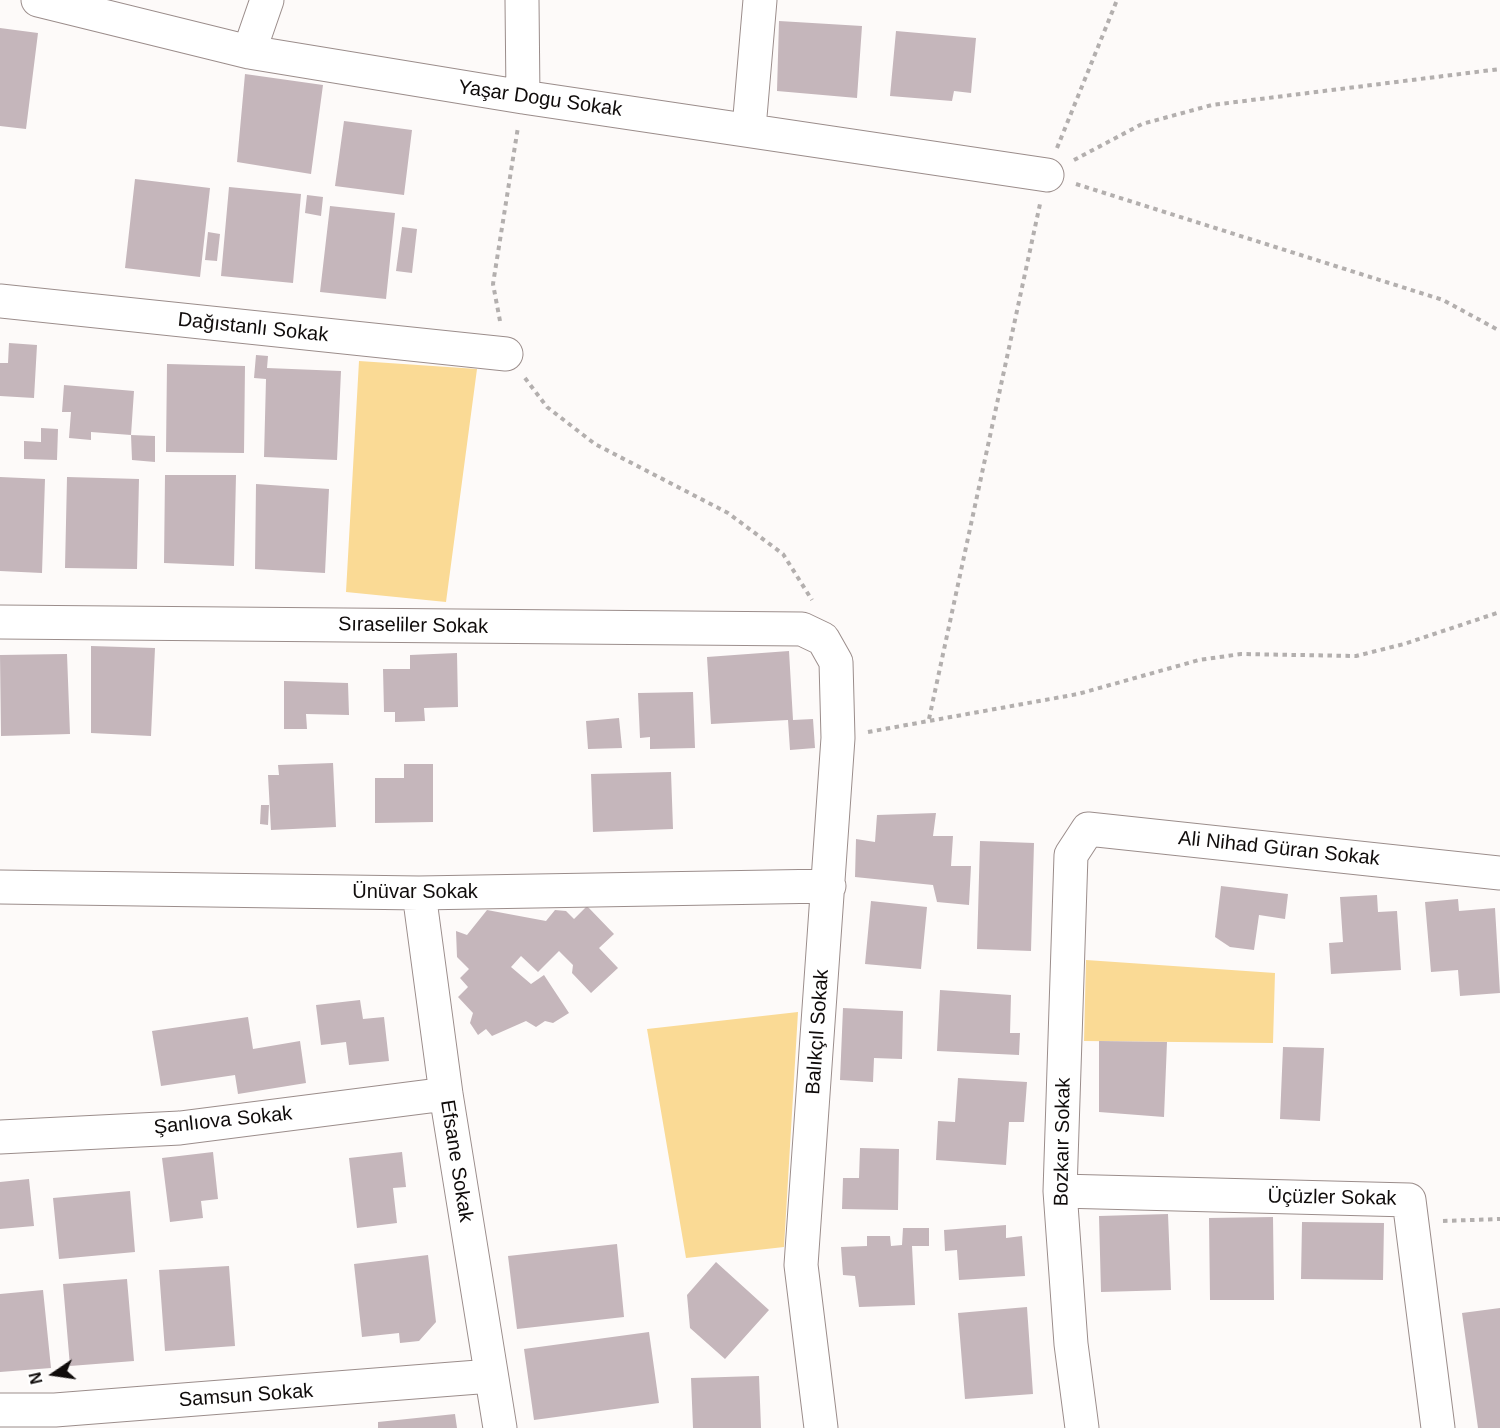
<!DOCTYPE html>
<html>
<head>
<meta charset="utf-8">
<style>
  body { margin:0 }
  #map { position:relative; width:1500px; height:1428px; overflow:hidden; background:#fdfaf9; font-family:Helvetica,sans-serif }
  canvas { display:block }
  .north { position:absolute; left:24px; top:1344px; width:60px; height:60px; -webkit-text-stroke:4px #fff; paint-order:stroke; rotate:257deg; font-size:16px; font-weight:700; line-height:24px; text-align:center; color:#100c0b }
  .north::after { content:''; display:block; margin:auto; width:21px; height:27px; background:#100c0b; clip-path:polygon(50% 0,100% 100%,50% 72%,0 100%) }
</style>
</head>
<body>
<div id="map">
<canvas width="1500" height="1428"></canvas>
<div class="north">N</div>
</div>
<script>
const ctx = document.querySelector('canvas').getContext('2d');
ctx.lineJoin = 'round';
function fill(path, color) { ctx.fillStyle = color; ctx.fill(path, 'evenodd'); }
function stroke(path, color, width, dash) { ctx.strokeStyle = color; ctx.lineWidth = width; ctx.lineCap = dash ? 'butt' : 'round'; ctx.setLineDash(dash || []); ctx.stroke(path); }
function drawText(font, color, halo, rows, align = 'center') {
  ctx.font = font + ' Helvetica,sans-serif'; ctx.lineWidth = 5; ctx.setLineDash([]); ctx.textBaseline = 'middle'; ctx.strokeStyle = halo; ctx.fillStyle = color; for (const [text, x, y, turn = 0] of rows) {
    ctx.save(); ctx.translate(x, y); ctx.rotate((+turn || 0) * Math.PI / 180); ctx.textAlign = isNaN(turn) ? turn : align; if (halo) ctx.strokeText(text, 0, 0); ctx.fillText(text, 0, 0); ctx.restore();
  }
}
const green = new Path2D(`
  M359 361 477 369 446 602 346 592Z
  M1086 960 1275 973 1273 1043 1084 1041Z
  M798 1012 784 1247 686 1258 647 1029Z`);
const building = new Path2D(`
  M779 21 862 26 857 98 777 91Z
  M0 28 38 33 26 129 0 126Z
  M896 31 976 38 971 93 954 91 952 101 890 96Z
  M245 74 323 85 311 174 237 162Z
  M344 121 412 130 404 195 335 186Z
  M135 179 210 188 200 277 125 268Z
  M229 187 301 194 293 283 221 276Z
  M307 195 323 197 321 216 305 213Z
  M330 206 395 213 386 299 320 292Z
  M402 227 417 229 412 273 396 271Z
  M208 232 220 234 217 261 205 260Z
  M9 343 37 345 34 398 0 396V363H8Z
  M256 355 268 356 267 368 341 371 337 460 264 457 266 379 254 378Z
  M167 364 245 366 244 453 166 452Z
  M64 385 134 391 131 435 91 432V440L69 438 71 412H62Z
  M41 428 58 429 57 460 24 459V441L41 442Z
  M131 435 155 436V462L132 460Z
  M165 475H236L234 566 164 563Z
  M0 477 45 479 42 573 0 571Z
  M67 477 139 479 137 569 65 568Z
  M256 484 329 489 325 573 255 569Z
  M91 646 155 648 151 736 91 733Z
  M789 651 793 720 813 719 815 748 790 750 788 720 711 724 707 657Z
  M457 653 458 707 424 708 425 721 395 722V712H384L383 669H410V655Z
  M67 654 70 734 1 736 0 655Z
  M284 681 348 683 349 715 306 714 307 729H284Z
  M693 692 695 748 650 749V737L640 738 638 693Z
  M619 718 622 748 588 749 586 721Z
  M333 763 336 827 271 830 268 775H279L278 765Z
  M404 764H433V822L375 823V778H404Z
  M671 772 673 829 593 832 591 774Z
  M261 805H269L268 825 260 824Z
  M936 813 933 836H953L951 866H971L969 905 937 902 933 885 855 877 856 839 875 842 877 815Z
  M980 841 1034 843 1031 951 977 949Z
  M1221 886 1288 894 1285 919 1259 915 1254 950 1230 947 1215 937Z
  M1377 895 1378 912 1397 911 1401 970 1331 974 1329 943 1343 942 1340 897Z
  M1458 899 1459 911 1495 908 1500 993 1460 996 1458 970 1431 972 1425 902Z
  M871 901 927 907 921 969 865 964Z
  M587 906 614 934 599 948 618 968 591 993 572 973 573 965 559 951 538 972 521 956 511 967 531 984 544 975 569 1013 553 1023 545 1021 536 1027 526 1021 492 1036 486 1029 478 1035 470 1023 473 1013 458 997 468 987 460 978 469 969 457 957 456 931 467 935 487 910 546 921 555 910 566 911 574 919Z
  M940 990 1011 995 1010 1033H1020L1019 1055 937 1051Z
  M360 1000 363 1019 384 1017 389 1061 349 1065 346 1042 321 1045 316 1005Z
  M843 1008 903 1011 902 1059 874 1058 873 1082 840 1080Z
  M248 1017 253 1049 300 1041 306 1083 238 1094 235 1075 161 1086 152 1031Z
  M1099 1041 1167 1042 1164 1117 1099 1112Z
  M1283 1047 1324 1048 1320 1121 1280 1119Z
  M958 1078 1027 1082 1024 1122H1009L1006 1165 936 1160 938 1121 955 1122Z
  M860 1148 899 1149 898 1210 842 1209 843 1178H859Z
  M213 1152 218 1199 201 1201 203 1218 170 1222 162 1158Z
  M402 1152 406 1187 393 1188 397 1223 357 1228 349 1158Z
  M29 1179 34 1226 0 1229V1182Z
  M130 1191 135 1252 59 1259 53 1198Z
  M1168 1214 1171 1290 1101 1292 1099 1216Z
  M1273 1217 1274 1300H1210L1209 1218Z
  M1302 1222 1384 1223 1383 1280 1301 1279Z
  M1006 1225V1238L1022 1236 1025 1276 959 1280 957 1250 945 1251 944 1230Z
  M903 1228H929V1246H912L915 1305 859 1307 855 1276 843 1275 841 1247 867 1246V1236H890L891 1246 902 1245Z
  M617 1244 624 1317 517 1329 508 1256Z
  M428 1255 436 1322 419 1341 400 1343 399 1333 362 1337 354 1264Z
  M716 1262 769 1310 725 1359 690 1328 687 1295Z
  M229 1266 235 1346 165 1351 159 1270Z
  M127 1279 134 1361 70 1366 63 1284Z
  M43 1290 51 1368 0 1372V1294Z
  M1027 1307 1033 1394 965 1399 958 1313Z
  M1500 1308V1428H1478L1462 1313Z
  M649 1332 659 1403 534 1420 524 1349Z
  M759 1376 761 1428H693L691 1378Z
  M455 1414 457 1428H378V1422Z`);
const path = new Path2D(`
  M1057 148 1117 0
  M1074 160 1142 124 1212 105 1500 69
  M1076 184 1443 300 1500 331
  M500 321 493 284 518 127
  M525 378 547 407 595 444 728 513 783 554 812 600
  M929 719 1040 204
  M868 732 1078 694 1199 660 1241 654 1356 656 1404 644 1500 612
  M1443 1221 1500 1219`);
const minor = new Path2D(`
  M38 0 249 52 523 97 1047 175
  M522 0 523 97
  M249 52 267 0
  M749 128 760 0
  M0 301 506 354
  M0 622 802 629 823 639 836 662 838 738 801 1265 821 1428
  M0 887 419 893 829 886
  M419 893 446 1094 500 1428
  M0 1137 180 1128 446 1094
  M1060 1191 1409 1200 1438 1428
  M0 1410H55L491 1376
  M1082 1428 1071 1344 1060 1191 1071 855 1088 829 1500 873`);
const streetNames = [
  ["Yaşar Dogu Sokak",540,99,8],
  ["Dağıstanlı Sokak",253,328,6],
  ["Sıraseliler Sokak",413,626,1],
  ["Ali Nihad Güran Sokak",1279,849,6],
  ["Ünüvar Sokak",415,892],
  ["Balıkçıl Sokak",818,1032,-86],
  ["Şanlıova Sokak",223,1121,-6],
  ["Bozkaır Sokak",1063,1142,-89],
  ["Efsane Sokak",456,1161,81],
  ["Üçüzler Sokak",1332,1198,1],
  ["Samsun Sokak",246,1396,-4]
];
fill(green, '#fada95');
fill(building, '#c5b6bb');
stroke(minor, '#9b8d8b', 35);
stroke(path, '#b3afae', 4, [4.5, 4.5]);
stroke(minor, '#fff', 33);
drawText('20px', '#100c0b', '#fff', streetNames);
</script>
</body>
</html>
